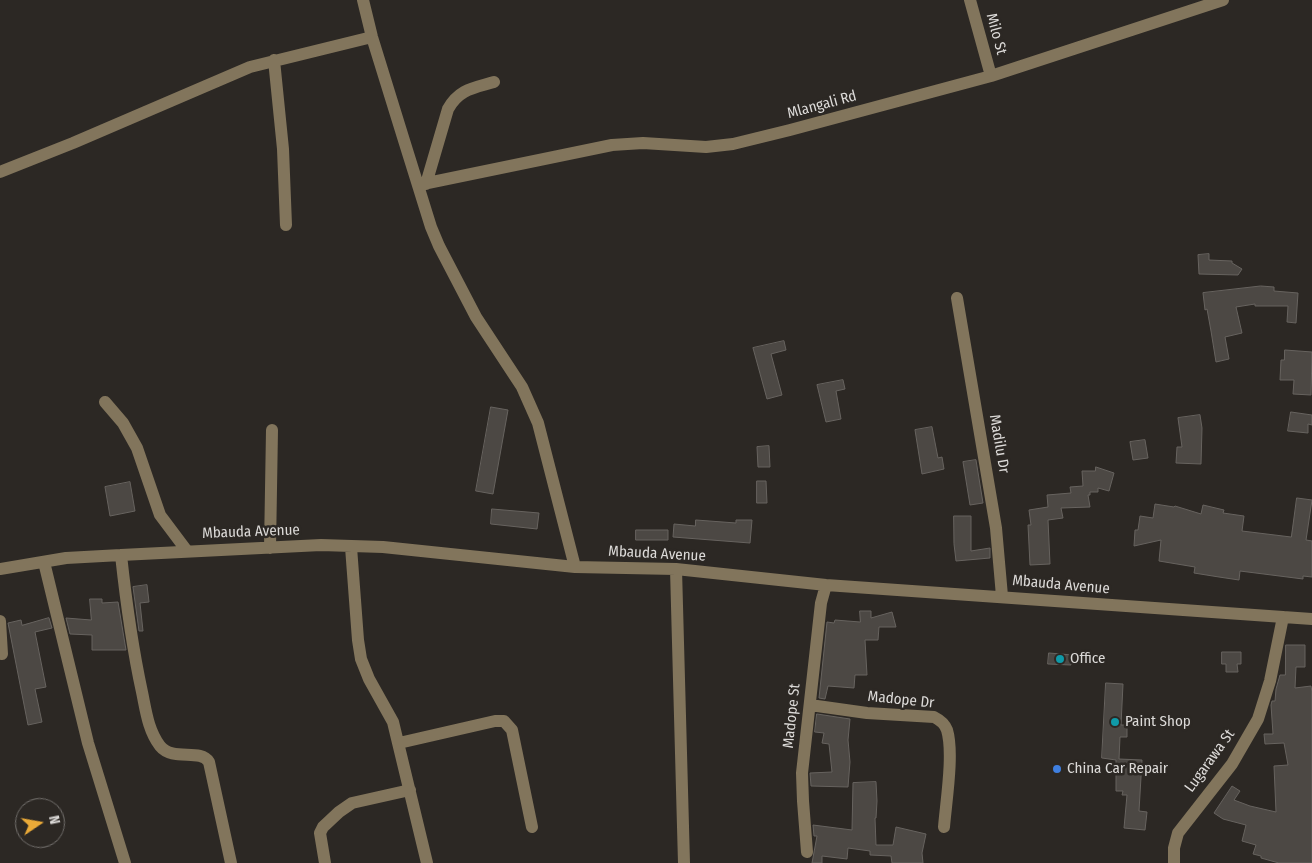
<!DOCTYPE html>
<html>
<head>
<meta charset="utf-8">
<style>
  body { margin:0 }
  #map { position:relative; width:1312px; height:863px; overflow:hidden; background:#2c2824; font-family:"Fira Sans Condensed",sans-serif }
  canvas { display:block }
  .north { position:absolute; left:15px; top:798px; width:50px; height:50px; box-sizing:border-box; background:#2c2824; border:1px solid #726f6c; border-radius:50%; rotate:78deg; font-size:14px; font-weight:700; line-height:20px; text-align:center; color:#dcdad8 }
  .north::after { content:''; display:block; margin:auto; width:18px; height:22px; background:#eaaa38; clip-path:polygon(50% 0,100% 100%,50% 72%,0 100%) }
</style>
</head>
<body>
<div id="map">
<canvas width="1312" height="863"></canvas>
<div class="north">N</div>
</div>
<script>
const ctx = document.querySelector('canvas').getContext('2d');
ctx.lineJoin = 'round';
function fill(path, color) { ctx.fillStyle = color; ctx.fill(path, 'evenodd'); }
function stroke(path, color, width, dash) { ctx.strokeStyle = color; ctx.lineWidth = width; ctx.lineCap = dash ? 'butt' : 'round'; ctx.setLineDash(dash || []); ctx.stroke(path); }
function drawText(font, color, halo, rows, align = 'center') {
  ctx.font = font + ' "Fira Sans Condensed",sans-serif'; ctx.lineWidth = 5; ctx.setLineDash([]); ctx.textBaseline = 'middle'; ctx.strokeStyle = halo; ctx.fillStyle = color; for (const [text, x, y, turn = 0] of rows) {
    ctx.save(); ctx.translate(x, y); ctx.rotate((+turn || 0) * Math.PI / 180); ctx.textAlign = isNaN(turn) ? turn : align; if (halo) ctx.strokeText(text, 0, 0); ctx.fillText(text, 0, 0); ctx.restore();
  }
}
const building = new Path2D(`
  M1209 254V260L1232 261V263L1242 269 1238 275 1199 274 1198 255Z
  M1261 286 1274 287V291L1298 293 1296 323 1287 322 1288 306H1255V304L1236 307 1242 333 1225 337 1229 359 1216 362 1211 331 1207 309 1205 310 1203 293Z
  M784 341 786 350 771 354 782 395 767 399 753 348Z
  M1285 350 1312 352 1311 395 1293 394 1294 380H1280L1281 360H1284Z
  M843 380 845 389 836 391 841 419 826 422 817 385Z
  M491 407 508 410 493 494 476 491Z
  M1291 412 1312 415V425L1308 424V433L1288 431Z
  M1200 415 1202 428 1201 464 1176 463 1177 447H1182L1178 418Z
  M932 427 938 458 942 457 944 469 922 474 915 430Z
  M1145 440 1148 458 1133 460 1130 442Z
  M769 446 770 467H758L757 447Z
  M976 460 983 503 970 505 963 462Z
  M1096 467 1114 473 1109 491 1098 488V492H1090V495H1088L1090 507 1061 508 1063 518 1048 520 1050 564 1030 565 1028 525H1031L1029 510 1048 507 1047 495 1071 493 1070 487 1083 486 1082 471H1095Z
  M757 481H766L767 503H757Z
  M130 482 135 511 110 516 105 487Z
  M1297 498 1312 500 1306 540 1312 541V577L1303 576V579L1240 571 1239 580 1219 577 1194 573 1195 567 1159 561 1161 540 1134 546 1135 530H1138L1140 516 1153 518 1155 504 1174 507 1175 506 1201 514 1203 505 1224 510 1223 513 1244 516 1242 531 1291 537Z
  M492 509 539 513 537 529 491 524Z
  M954 516H971V551L990 548V558L956 561 954 544Z
  M696 520 736 523V520H752L750 543 673 537 674 524 695 526Z
  M636 530H668V540H636Z
  M147 585 149 602 140 603 143 631H139L133 587Z
  M90 599H102V603L118 602 126 650H92V635L70 634 66 618 91 620Z
  M860 611H871V618L892 612 896 627H879L878 640H865L867 675H855L854 688 828 686 825 699 819 698 827 622 834 623 835 620 860 622Z
  M49 618 52 628 35 632 46 687 35 689 42 722 28 725 8 623 21 620 22 625Z
  M1286 645H1305V667H1296L1295 688 1311 686 1312 692V863H1279L1261 858V856L1253 854 1256 845 1242 841 1246 825 1223 819 1214 813 1232 786 1240 791 1234 800 1250 806 1276 812 1274 766 1288 765 1284 743 1265 744 1264 734H1273L1271 705 1272 701H1275L1276 689 1280 675H1285Z
  M1222 652H1241V664H1237L1238 672H1226V664H1222Z
  M1049 653 1072 655 1071 665 1048 664Z
  M1106 683 1123 684 1121 725H1127V737H1120L1119 759 1142 760 1139 811 1147 812 1145 830 1124 828 1127 795H1122L1123 791H1116V760L1102 758Z
  M817 714 850 719 848 740 850 762 848 787 811 786 810 773 832 772 829 744 822 743 824 733 815 732Z
  M876 782 877 801 876 818H875L876 845H893L896 827 926 834 922 853 923 863H892L891 856 870 855V851L848 848 847 859 822 856V863H812L817 836H814L813 825 852 830 853 783Z`);
const minor = new Path2D(`
  M363 0 372 37 402 134 431 227 439 246 476 317 522 387 538 423 575 567
  M970 0 991 76
  M274 60 283 149 286 225
  M0 172 73 143 250 67 372 37
  M426 184 448 109C459 89 474 88 494 82
  M418 185 612 145 643 143 706 147 733 144 790 130 991 76 1223 0
  M957 298 996 528 1002 596
  M105 402 123 423 137 448 160 515 187 551
  M351 547 358 640 361 659 369 679 393 722 427 863
  M270 548 272 430
  M121 555C126 601 132 646 142 692 146 711 148 730 160 746 173 762 200 748 209 762L231 863
  M44 562 88 743 125 863
  M0 569 66 558 121 555 321 545 383 547 575 567 676 569 826 585 1312 619
  M676 569 684 863
  M0 621 2 654
  M810 705 867 713 934 717C940 720 945 724 947 730 954 753 946 802 944 827
  M399 743 495 721H504L512 730 532 827
  M807 852 803 801 802 773 821 603 826 585
  M325 863 320 833 323 827 339 812 352 803 410 790
  M1174 863V848L1178 833 1232 764 1258 719 1270 681 1283 617`);
const markers = [
  [1060,659,5,"#0f9aa8"],
  [1115,722,5,"#0f9aa8"],
  [1057,769,5,"#3f7fe0"]
];
const streetNames = [
  ["Milo St",996,34,75],
  ["Mlangali Rd",822,105,-15],
  ["Madilu Dr",999,444,80],
  ["Mbauda Avenue",251,532,-2],
  ["Mbauda Avenue",657,554,3],
  ["Mbauda Avenue",1061,585,5],
  ["Madope Dr",901,700,6],
  ["Madope St",792,716,-84],
  ["Lugarawa St",1210,761,-54]
];
const poiNames = [
  ["Office",1070,659],
  ["Paint Shop",1125,722],
  ["China Car Repair",1067,769]
];
fill(building, '#4c4844');
stroke(building, '#67635f', 1);
stroke(minor, '#82755c', 12);
for (const [x, y, r, color] of markers) { const dot = new Path2D(); dot.arc(x, y, r, 0, 2 * Math.PI); ctx.fillStyle = color; ctx.fill(dot); stroke(dot, '#2c2824', 2); }
drawText('15px', '#dcdad8', '#2c2824', streetNames);
drawText('15px', '#dcdad8', '#2c2824', poiNames, 'left');
</script>
</body>
</html>
